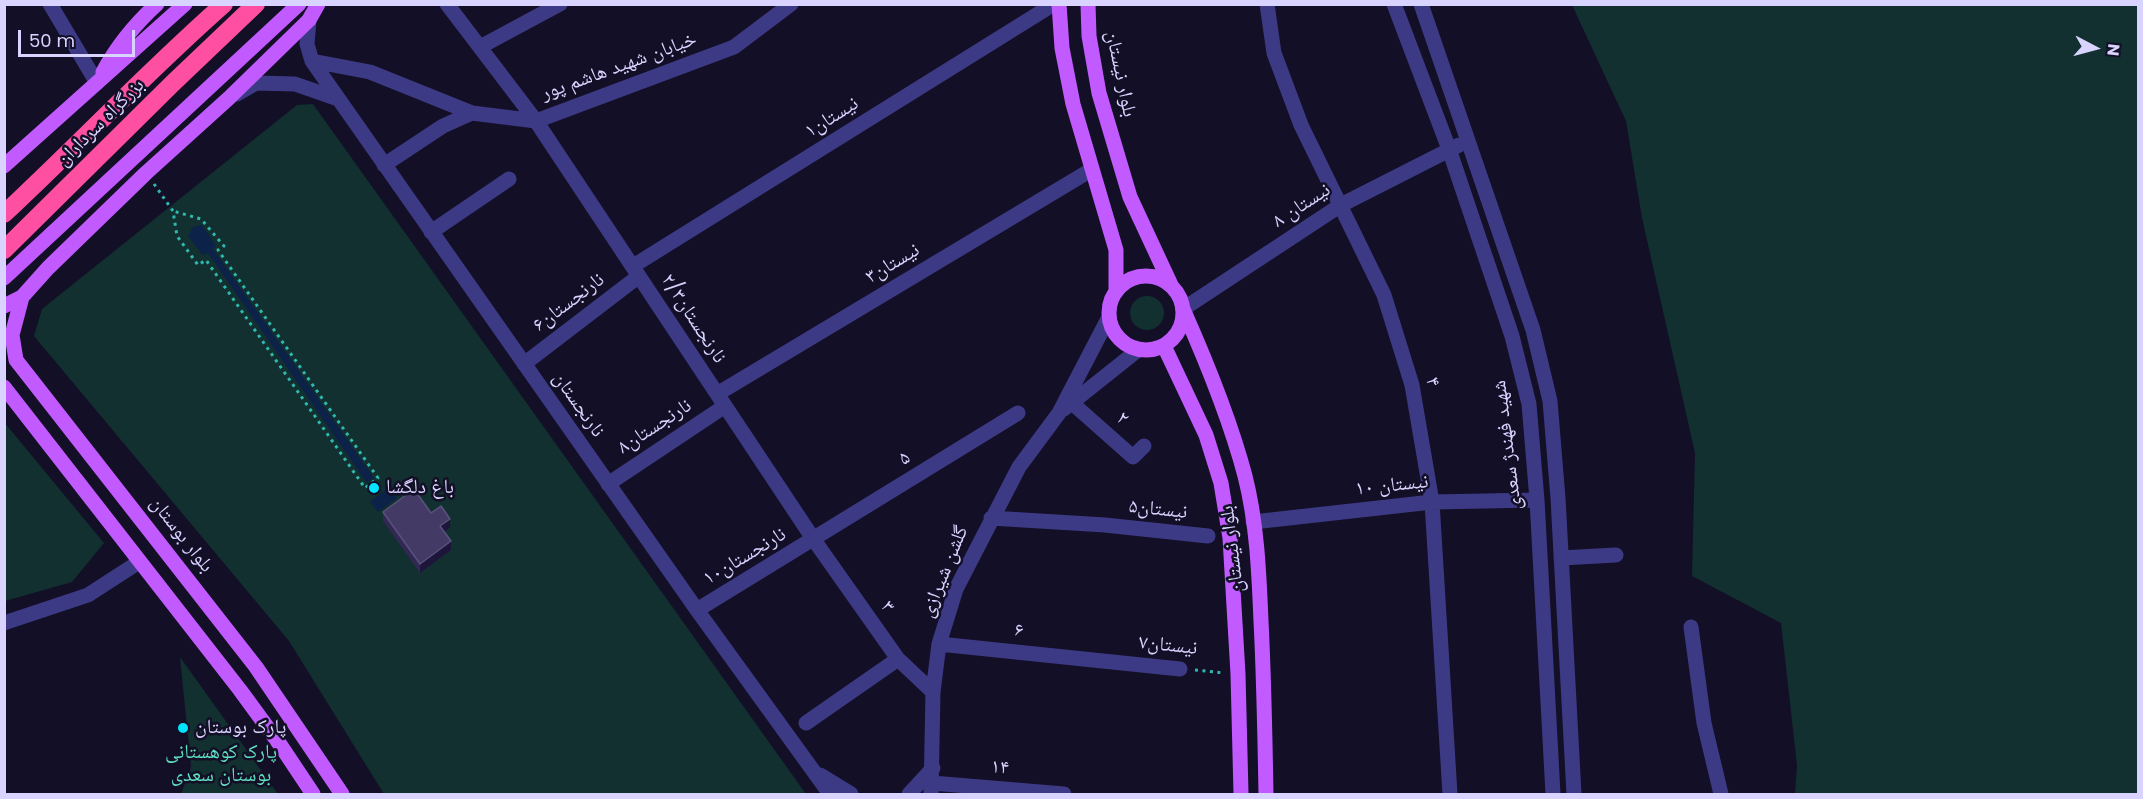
<!DOCTYPE html>
<html>
<head>
<meta charset="utf-8">
<style>
  body { margin:0 }
  #map { position:relative; width:2143px; height:799px; overflow:hidden; background:#130f26; font-family:Poppins,sans-serif }
  canvas { display:block }
  .frame { position:absolute; inset:0; border:6px solid #d9d4ff; pointer-events:none }
  .north { position:absolute; left:2065px; top:18px; width:60px; height:60px; -webkit-text-stroke:4px #130f26; paint-order:stroke; rotate:96deg; font-size:16px; font-weight:700; line-height:24px; text-align:center; color:#d9d4ff }
  .north::after { content:''; display:block; margin:auto; width:21px; height:27px; background:#d9d4ff; clip-path:polygon(50% 0,100% 100%,50% 72%,0 100%) }
  .scale { position:absolute; left:18px; top:30px; width:117px; height:27px; box-sizing:border-box; border:3px solid #d9d4ff; border-top:0; padding-left:8px; font-size:18px; line-height:21px; white-space:nowrap; color:#d9d4ff; -webkit-text-stroke:4px #130f26; paint-order:stroke }
</style>
</head>
<body>
<div id="map">
<canvas width="2143" height="799"></canvas>
<div class="frame"></div>
<div class="north">N</div>
<div class="scale">50 m</div>
</div>
<script>
const ctx = document.querySelector('canvas').getContext('2d');
ctx.lineJoin = 'round';
function fill(path, color) { ctx.fillStyle = color; ctx.fill(path, 'evenodd'); }
function stroke(path, color, width, dash) { ctx.strokeStyle = color; ctx.lineWidth = width; ctx.lineCap = dash ? 'butt' : 'round'; ctx.setLineDash(dash || []); ctx.stroke(path); }
function drawText(font, color, halo, rows, align = 'center') {
  ctx.font = font + ' Poppins,"Noto Naskh Arabic",sans-serif'; ctx.lineWidth = 5; ctx.setLineDash([]); ctx.textBaseline = 'middle'; ctx.strokeStyle = halo; ctx.fillStyle = color; for (const [text, x, y, turn = 0] of rows) {
    ctx.save(); ctx.translate(x, y); ctx.rotate((+turn || 0) * Math.PI / 180); ctx.textAlign = isNaN(turn) ? turn : align; if (halo) ctx.strokeText(text, 0, 0); ctx.fillText(text, 0, 0); ctx.restore();
  }
}
const green = new Path2D(`
  M1572 5H2138V794H1795L1797 765 1781 623 1692 576 1695 453 1642 218 1626 121Z
  M313 104 806 794H384L289 641 34 336 42 309 297 105Z
  M1130 313a17 17 0 1 1 34 0a17 17 0 1 1-34 0Z
  M4 422 104 543 72 582 5 601Z
  M180 657 278 794H181L191 767Z`);
const water = new Path2D(`
  M202 225 216 246 213 249 374 478 367 483 208 253 203 255 188 236 193 227Z
  M389 487 397 498 378 512 370 502Z`);
const path = new Path2D(`
  M154 184 173 211 177 236 198 265 206 260 365 488 378 478 218 250 224 246 201 219 173 211
  M1195 670 1224 673`);
const minor = new Path2D(`
  M50 4 97 83
  M447 4 536 121 814 540 898 659 933 692
  M1267 4 1274 53 1301 125 1384 295 1412 385 1432 502 1450 794
  M1394 4 1449 149 1512 336 1529 404 1537 500 1553 794
  M1421 4 1533 330 1550 401 1558 498 1574 794
  M309 20 307 44 312 61 697 610 830 794
  M480 47 560 4
  M312 61 370 72 472 113 536 121 734 47 791 4
  M237 94 256 83 295 84 338 99
  M384 165 443 126 472 113
  M431 232 509 179
  M633 266 1054 4
  M1183 309 1341 205 1459 145
  M524 364 639 276
  M717 394 1091 170
  M1072 403 1133 457 1144 446
  M1064 409 1138 350
  M608 484 725 406
  M991 518 1105 525 1208 536
  M1253 522 1432 502 1537 500
  M1561 558 1616 555
  M697 610 1018 413
  M4 623 88 595 139 562
  M1691 627 1704 723 1721 794
  M939 644 1180 669
  M806 723 898 659
  M820 775 851 794
  M932 783 1064 794
  M909 794 933 768
  M931 794 933 692 939 644 956 589 1019 467 1059 413 1109 317`);
const major = new Path2D(`
  M1059 4 1062 48 1073 104 1116 250V292
  M1088 4 1089 36 1099 93 1130 197 1171 285
  M103 72C117 46 135 24 157 4
  M4 166 185 4
  M1109 313a37 37 0 1 1 74 0a37 37 0 1 1-74 0Z
  M4 278 299 4
  M22 297 12 335 16 360 256 667 342 794
  M4 306 22 297 48 268 146 173 229 98 309 20 318 4
  M1183 309C1207 363 1230 419 1245 476 1257 523 1259 573 1261 621 1264 679 1265 737 1266 794
  M1164 346 1206 435 1221 483 1230 538 1238 674 1241 794
  M4 387 240 690 281 746 313 794`);
const highway = new Path2D(`
  M4 214C78 145 148 71 224 4
  M4 250 173 83 256 4`);
const wall = new Path2D(`
  M383 512 450 528 445 532 451 550 420 573 383 521Z`);
const shadedWall = new Path2D(`
  M450 519V528L440 535V526Z
  M451 541V550L420 573V564Z`);
const building = new Path2D(`
  M414 489 431 513 441 506 450 519 440 526 451 541 420 564 383 512Z`);
const markers = [
  [374,488,6,"#00e5ff"],
  [183,728,6,"#00e5ff"]
];
const streetNames = [
  ["خیابان شهید هاشم پور",619,67,-20],
  ["بلوار نیستان",1120,74,78],
  ["۱نیستان",832,118,-32],
  ["بزرگراه سرداران",101,123,-45],
  ["نیستان ۸",1302,206,-33],
  ["۳نیستان",893,264,-31],
  ["۶نارنجستان",569,303,-37],
  ["۲/۳نارنجستان",693,319,57],
  ["۴",1432,382,77],
  ["نارنجستان",578,405,55],
  ["۲",1122,419,41],
  ["۸نارنجستان",655,427,-33],
  ["شهید فهندژ سعدی",1508,445,-97],
  ["۵",905,459,-32],
  ["نیستان ۱۰",1392,486,-6],
  ["۵نیستان",1158,510,6],
  ["بلوار بوستان",181,535,52],
  ["بلوار نیستان",1233,549,-97],
  ["۱۰نارنجستان",745,557,-31],
  ["گلشن شیرازی",945,572,-68],
  ["۳",887,607,55],
  ["۶",1019,631,6],
  ["۷نیستان",1168,646,6],
  ["۱۴",1000,768,5]
];
const poiNames = [
  ["باغ دلگشا",386,488],
  ["پارک بوستان",195,728]
];
const parkNames = [
  ["پارک کوهستانی",221,753],
  ["بوستان سعدی",221,776]
];
fill(green, '#12302f');
fill(water, '#0c2248');
stroke(path, '#2fb8b0', 3, [3, 4.5]);
stroke(minor, '#3d3a85', 15);
stroke(major, '#c25bff', 15);
stroke(highway, '#ff4fa3', 18);
fill(wall, '#312854');
fill(shadedWall, '#1d163a');
fill(building, '#433a66');
stroke(building, '#5a527e', 1.5);
for (const [x, y, r, color] of markers) { const dot = new Path2D(); dot.arc(x, y, r, 0, 2 * Math.PI); ctx.fillStyle = color; ctx.fill(dot); stroke(dot, '#130f26', 2); }
drawText('20px', '#d9d4ff', '#130f26', streetNames);
drawText('20px', '#d9d4ff', '#130f26', poiNames, 'left');
drawText('20px', '#5fe0c0', '#130f26', parkNames);
</script>
</body>
</html>
